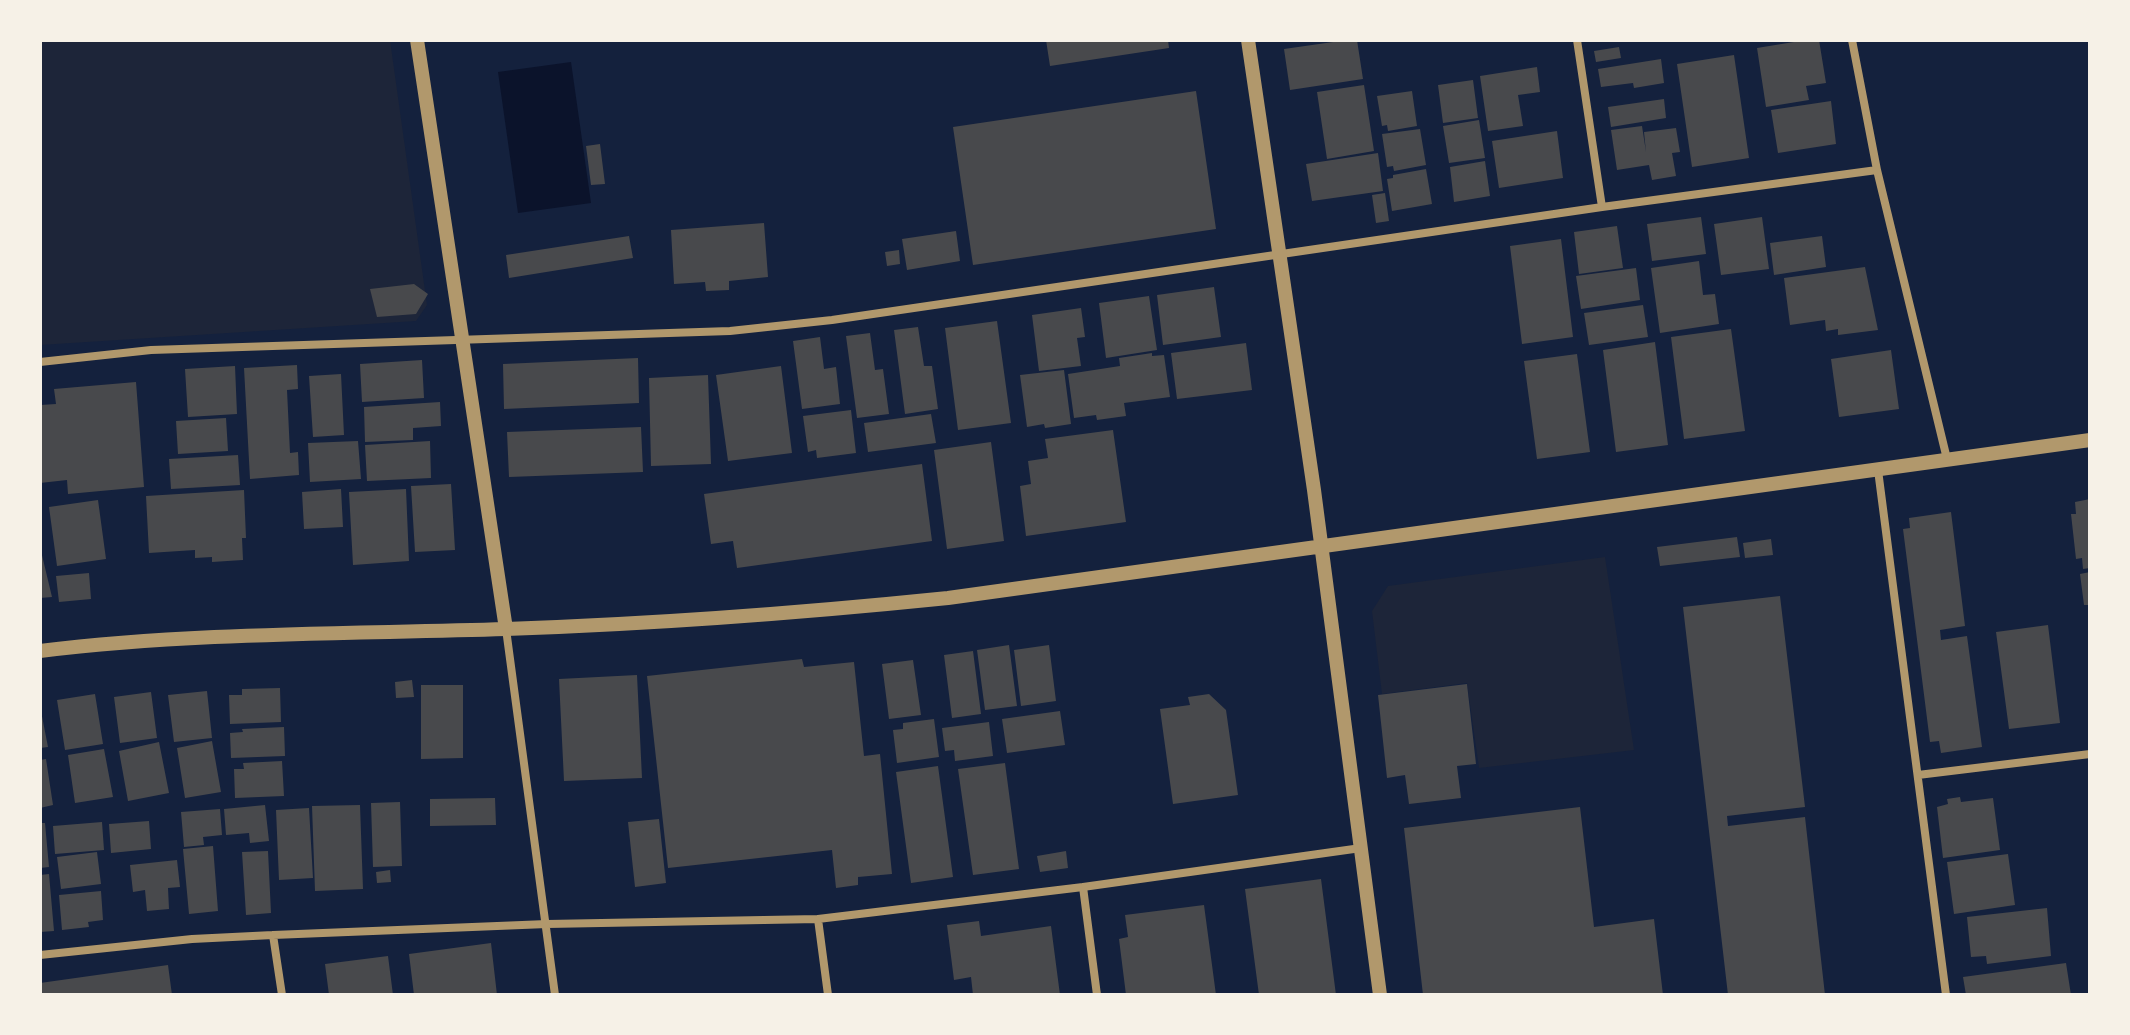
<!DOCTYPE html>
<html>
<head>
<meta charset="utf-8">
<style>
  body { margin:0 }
  #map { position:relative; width:2130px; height:1035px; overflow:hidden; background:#14213d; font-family:"Fira Sans Condensed",sans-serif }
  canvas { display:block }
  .frame { position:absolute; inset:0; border:42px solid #f6f1e7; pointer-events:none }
</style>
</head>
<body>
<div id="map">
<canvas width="2130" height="1035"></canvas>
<div class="frame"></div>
</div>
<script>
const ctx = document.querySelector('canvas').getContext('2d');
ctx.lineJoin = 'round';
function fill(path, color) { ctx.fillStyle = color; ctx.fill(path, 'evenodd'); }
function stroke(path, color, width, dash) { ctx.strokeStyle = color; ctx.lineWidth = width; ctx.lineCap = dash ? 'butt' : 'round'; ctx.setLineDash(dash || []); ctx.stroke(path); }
const green = new Path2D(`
  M40 40H390L427 305 416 321 40 345Z
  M1605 557 1634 750 1479 768 1467 683 1382 694 1372 611 1388 586Z`);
const water = new Path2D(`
  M571 62 591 203 518 213 498 72Z`);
const building = new Path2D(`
  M1046 40H1168L1169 48 1050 66Z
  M1347 40H1357L1363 79 1290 90 1284 49Z
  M1806 40H1819L1826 83 1806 86 1809 100 1766 107 1757 48Z
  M1619 47 1621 58 1596 62 1594 51Z
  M1734 55 1749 158 1692 167 1677 64Z
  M1661 59 1664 83 1634 88 1633 83 1601 87 1598 69Z
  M1537 67 1540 92 1518 95 1523 126 1488 131 1480 76Z
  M1473 80 1478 118 1443 123 1438 85Z
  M1364 85 1374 151 1327 159 1317 92Z
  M1196 91 1216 229 973 265 953 127Z
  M1412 91 1417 126 1388 131 1387 125 1382 126 1377 96Z
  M1664 99 1666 118 1611 127 1608 107Z
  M1831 101 1836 144 1778 153 1771 110Z
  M1479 120 1485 158 1449 163 1443 126Z
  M1642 126 1646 152 1644 132 1676 128 1680 152 1672 153 1676 176 1652 180 1649 165 1617 170 1611 130Z
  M1420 129 1426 165 1394 171 1393 166 1387 167 1382 134Z
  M1557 131 1563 178 1499 188 1492 141Z
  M600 144 605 184 591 185 586 146Z
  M1378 153 1383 191 1312 201 1306 164Z
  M1485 161 1490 196 1454 202 1450 167Z
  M1426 169 1432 204 1392 211 1387 179 1393 178V175Z
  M1385 193 1389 221 1376 223 1372 195Z
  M1701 217 1706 254 1652 261 1647 224Z
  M1762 217 1769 269 1721 275 1714 224Z
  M764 223 768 277 729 281V290L706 291 705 282 674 284 671 230Z
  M1617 226 1623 268 1579 274 1574 232Z
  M956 231 960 261 907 270 902 239Z
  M629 236 633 258 509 278 506 255Z
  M1822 236 1826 267 1774 275 1770 243Z
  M1561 239 1573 337 1522 344 1510 246Z
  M899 250 900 264 887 266 885 252Z
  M1699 261 1703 295 1715 294 1719 324 1660 333 1651 268Z
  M1865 267 1878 330 1838 335V329L1826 331 1825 320 1790 325 1784 278Z
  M1636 268 1640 300 1581 309 1576 276Z
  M414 284 428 294 416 314 377 317 370 289Z
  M1214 287 1221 337 1163 345 1157 295Z
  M1149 296 1157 350 1106 358 1099 303Z
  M1643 305 1648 337 1589 345 1584 313Z
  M1081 308 1085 337 1077 338 1081 366 1039 371 1032 315Z
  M997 321 1011 423 958 430 945 328Z
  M918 327 924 366H932L938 409 905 414 894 330Z
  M1731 329 1745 431 1684 439 1671 337Z
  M870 333 875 370 883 369 889 414 857 418 846 336Z
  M820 337 824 369 836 367 840 404 802 409 793 341Z
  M1655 342 1668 445 1616 452 1603 350Z
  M1246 343 1252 390 1177 399 1171 353Z
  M1891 350 1899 409 1839 417 1831 359Z
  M1152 353V356L1164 355 1170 397 1124 403 1126 416 1097 420 1096 415 1074 418 1068 374 1120 366 1119 358Z
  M1577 354 1590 452 1537 459 1524 361Z
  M638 358 639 403 504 409 503 364Z
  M422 360 424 398 362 402 360 364Z
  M297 365 298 389 287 390 290 453 298 452 299 475 250 479 244 368Z
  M235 366 237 414 188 417 185 369Z
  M781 366 792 453 728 461 716 375Z
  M1064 370 1071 424 1045 428 1044 424 1027 427 1020 375Z
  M341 374 344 435 313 437 309 376Z
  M708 375 711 464 651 466 649 378Z
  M136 382 144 487 68 494 67 480 40 483V405L56 404 54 389Z
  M440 402 441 426 413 428V440L365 442 364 407Z
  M851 410 856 453 817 458 816 450 808 452 803 416Z
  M931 414 936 443 868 452 864 423Z
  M226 418 228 451 178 454 176 421Z
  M641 427 643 472 509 477 507 432Z
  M1113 430 1126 522 1026 536 1020 486 1031 484 1028 461 1048 458 1045 439Z
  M358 441 361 479 310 482 308 443Z
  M430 441 431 478 367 481 365 445Z
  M991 442 1004 541 947 549 934 450Z
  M238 455 240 485 171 489 169 459Z
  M922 464 932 541 737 568 733 541 711 544 704 494Z
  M451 484 455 550 415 552 411 486Z
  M341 489 343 527 304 529 302 492Z
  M406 489 409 561 353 565 349 492Z
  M244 490 246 538H242L243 560 212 562V557L195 558V550L149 553 146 496Z
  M2090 499V568L2083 569 2082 558 2076 559 2071 514H2076L2075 502Z
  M98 500 106 559 57 566 49 507Z
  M1951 512 1965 626 1940 630 1941 640 1967 636 1982 747 1941 753 1939 741 1930 742 1903 529 1910 528 1909 518Z
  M1737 537 1740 557 1660 566 1657 547Z
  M1771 539 1773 555 1745 558 1743 543Z
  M40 551H41L52 597 40 598Z
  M2090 572V605H2084L2080 574Z
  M89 573 91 599 59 602 56 576Z
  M1780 596 1805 807 1727 816 1728 826 1805 817 1825 995H1728L1683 607Z
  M2048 625 2060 723 2009 729 1996 632Z
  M1009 645 1017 706 985 710 977 650Z
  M1049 645 1056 701 1021 706 1014 650Z
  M973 651 981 714 952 718 944 655Z
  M802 659 804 667 854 662 864 756 880 754 892 874 858 877V885L836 888 832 850 668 868 647 676Z
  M913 660 921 715 889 719 882 664Z
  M637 675 642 778 564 781 559 679Z
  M412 680 414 697 396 698 395 682Z
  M1467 684 1476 764 1457 766 1461 798 1409 804 1405 775 1387 778 1378 695Z
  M421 685H463V758L421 759Z
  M280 688 281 722 230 724 229 695H242V689Z
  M207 691 212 738 174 742 168 695Z
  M151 692 157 738 120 743 114 697Z
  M95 694 103 744 65 750 57 700Z
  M1209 694 1226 710 1238 795 1173 804 1160 709 1190 705 1188 697Z
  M40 706 48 747 40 748Z
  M1060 711 1065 745 1007 753 1002 719Z
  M934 719 939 757 897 763 893 730 903 729V723Z
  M989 722 993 756 955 761 954 750 945 751 942 728Z
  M284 727 285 756 231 758 230 733 243 732 242 729Z
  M212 741 221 792 185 798 177 748Z
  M159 742 169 793 128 801 119 751Z
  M104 749 113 797 75 803 68 755Z
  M46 759 53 805 40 808V760Z
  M282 761 284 796 235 798 234 769H244L243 763Z
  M1005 763 1019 869 973 875 958 769Z
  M938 766 953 877 911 883 896 772Z
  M1960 797 1961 802 1993 798 2000 850 1943 858 1937 807 1948 804 1947 799Z
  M495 798 496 825 430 826V799Z
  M400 802 402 866 373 867 371 803Z
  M265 805 269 841 250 843 249 833 226 835 224 809Z
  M360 805 363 889 315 891 312 806Z
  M1580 807 1594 927 1654 919 1663 995H1423L1404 828Z
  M309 808 313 878 279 880 276 810Z
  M220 809 222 835 203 837 204 845 184 847 181 812Z
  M659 819 666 883 635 887 628 822Z
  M149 821 151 849 111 853 109 824Z
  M102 822 104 850 55 854 53 826Z
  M40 823H45L49 867 40 868Z
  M213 846 218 911 189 914 183 849Z
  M268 851 271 913 246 915 242 852Z
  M1066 851 1068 868 1040 872 1037 856Z
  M97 852 101 884 61 889 57 857Z
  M2008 854 2015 905 1954 914 1947 862Z
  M177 860 180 887 168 888 169 909 147 911 145 890 133 892 130 865Z
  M390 870 391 882 377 883 376 872Z
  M49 874 54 931 40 932V875Z
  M1321 879 1336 995H1259L1245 889Z
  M101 891 103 920 88 922 89 927 62 930 59 895Z
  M1204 905 1216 995H1126L1119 939 1128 937 1125 915Z
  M2047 908 2051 956 1987 964 1986 956 1971 957 1967 917Z
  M979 921 981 936 1051 926 1060 995H973L971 977 954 980 947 925Z
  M491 943 497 995H414L409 954Z
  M388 956 393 995H329L325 964Z
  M2066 963 2071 995H1966L1963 977Z
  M168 965 172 995H40V983Z`);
const minor = new Path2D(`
  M1577 40 1602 207
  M1852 40 1877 170 1947 459
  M40 362 151 350 730 331 832 320 1602 207 1877 170
  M1878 470 1946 995
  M506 629 555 995
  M1918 775 2090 754
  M1083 887 1097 995
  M818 919 828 995
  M273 935 282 995
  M40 955 192 939 273 935 547 924 818 919 1083 887 1361 848`);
const tertiary = new Path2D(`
  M417 40 506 629
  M1248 40 1314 490 1380 995
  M40 651C194 632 351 634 506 629 654 624 801 613 948 598L2090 440`);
fill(green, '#1d2539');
fill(water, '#0b132b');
fill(building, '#48494c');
stroke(minor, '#b1986c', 8);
stroke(tertiary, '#b1986c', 14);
</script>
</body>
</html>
